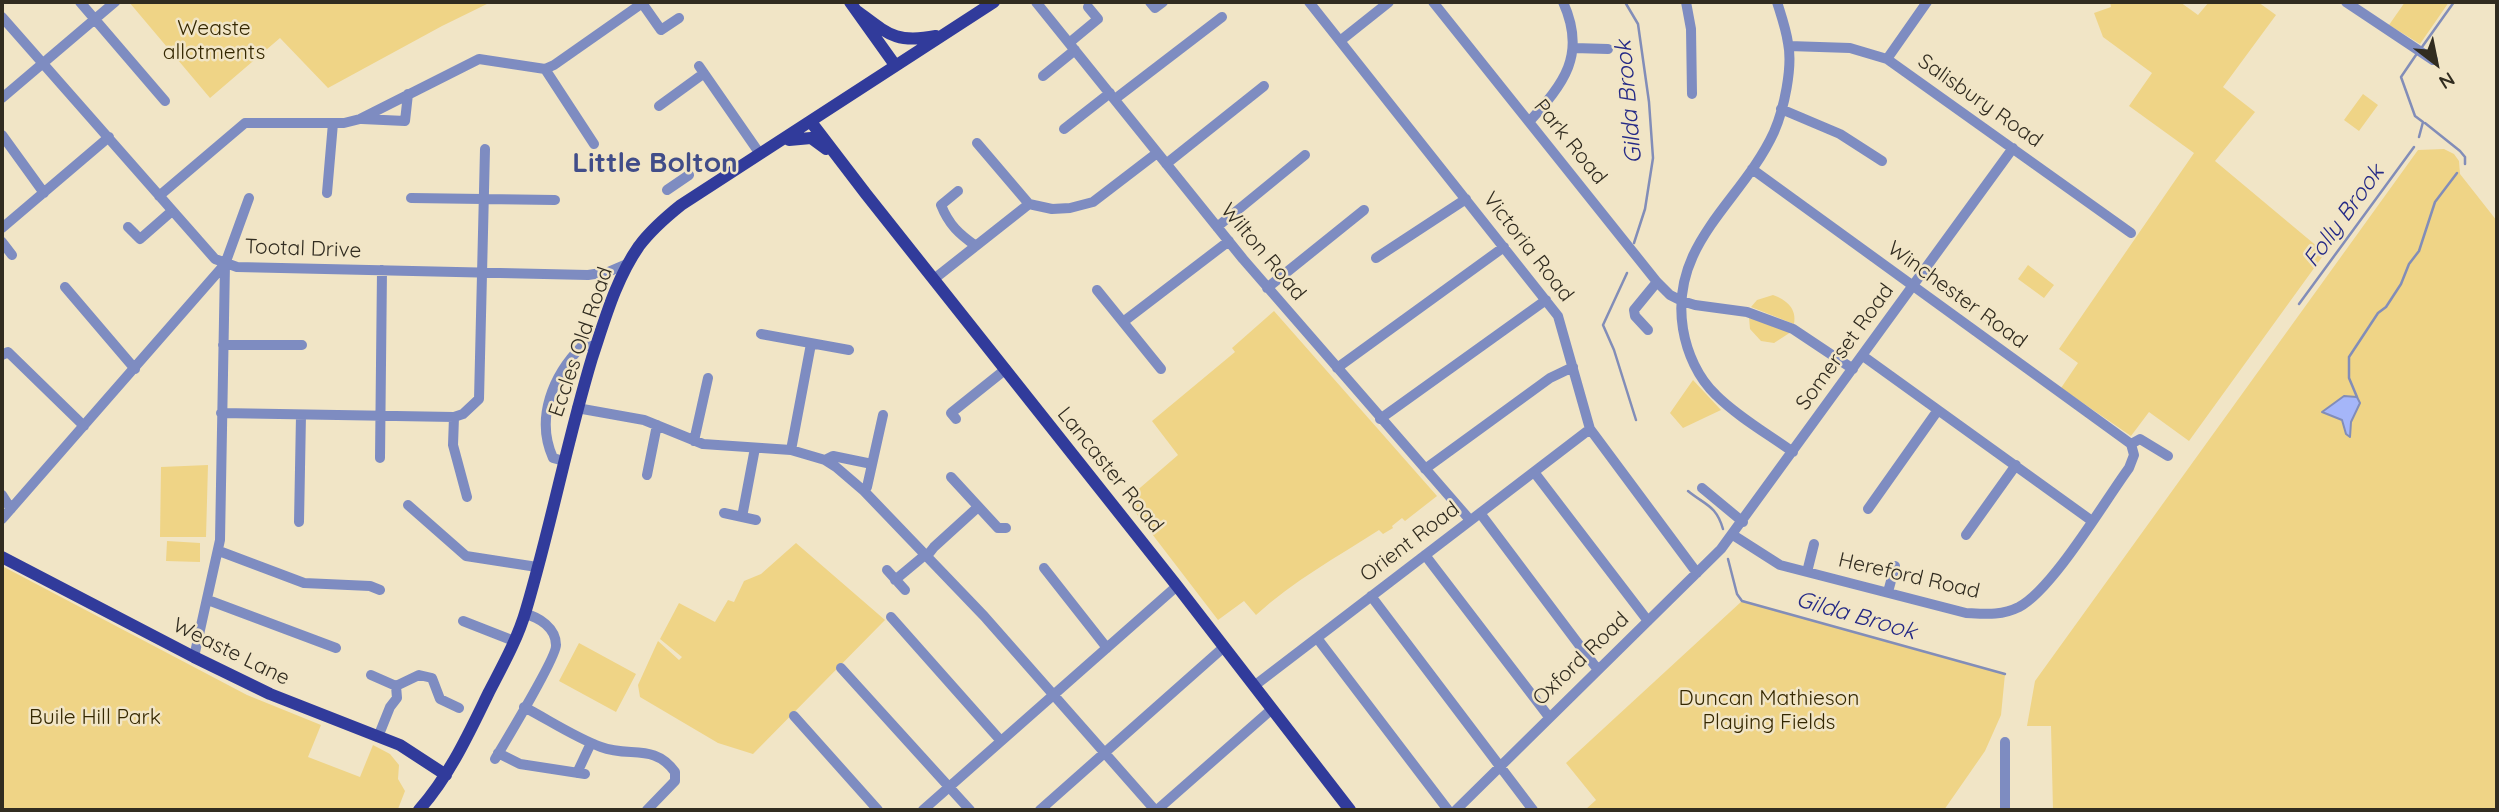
<!DOCTYPE html>
<html>
<head>
<meta charset="utf-8">
<style>
  body { margin:0 }
  #map { position:relative; width:2499px; height:812px; overflow:hidden; background:#f1e5c6; font-family:Quicksand,sans-serif }
  canvas { display:block }
  .frame { position:absolute; inset:0; border:4px solid #312c20; pointer-events:none }
  .north { position:absolute; left:2401px; top:28px; width:70px; height:70px; -webkit-text-stroke:5px #f1e5c6; paint-order:stroke; rotate:148deg; font-size:19px; font-weight:700; line-height:28px; text-align:center; color:#312c20 }
  .north::after { content:''; display:block; margin:auto; width:24px; height:32px; background:#312c20; clip-path:polygon(50% 0,100% 100%,50% 72%,0 100%) }
</style>
</head>
<body>
<div id="map">
<canvas width="2499" height="812"></canvas>
<div class="frame"></div>
<div class="north">N</div>
</div>
<script>
const ctx = document.querySelector('canvas').getContext('2d');
ctx.lineJoin = 'round';
function fill(path, color) { ctx.fillStyle = color; ctx.fill(path, 'evenodd'); }
function stroke(path, color, width, dash) { ctx.strokeStyle = color; ctx.lineWidth = width; ctx.lineCap = dash ? 'butt' : 'round'; ctx.setLineDash(dash || []); ctx.stroke(path); }
function drawText(font, color, halo, rows, align = 'center') {
  ctx.font = font + ' Quicksand,sans-serif'; ctx.lineWidth = 5; ctx.setLineDash([]); ctx.textBaseline = 'middle'; ctx.strokeStyle = halo; ctx.fillStyle = color; for (const [text, x, y, turn = 0] of rows) {
    ctx.save(); ctx.translate(x, y); ctx.rotate((+turn || 0) * Math.PI / 180); ctx.textAlign = isNaN(turn) ? turn : align; if (halo) ctx.strokeText(text, 0, 0); ctx.fillText(text, 0, 0); ctx.restore();
  }
}
const green = new Path2D(`
  M129 2H491L442 26 328 88 280 38 210 98Z
  M2110 2H2180L2198 15 2209 2H2258L2276 15 2223 87 2255 112 2215 161 2325 253 2189 441 2149 412 2131 436 2061 388 2078 363 2059 349 2194 153 2129 106 2152 73 2103 37 2094 13 2111 7Z
  M2405 2H2449L2420 44 2389 25Z
  M2363 94 2378 105 2359 131 2344 120Z
  M2444 149 2454 154 2459 161 2460 174 2497 221V810H2053L2051 726H2027L2035 681 2418 150Z
  M2028 265 2054 285 2044 298 2018 279Z
  M1773 295C1787 300 1797 309 1794 324L1751 307 1757 300Z
  M1274 311 1437 496 1405 521 1402 518 1392 526 1393 528 1383 534 1379 530C1337 557 1293 581 1256 615L1244 601 1218 620 1126 500 1178 455 1152 421 1235 352 1232 348Z
  M1749 317 1791 332 1774 343 1761 341 1750 329Z
  M1693 380 1721 410 1683 428 1670 413Z
  M208 465 206 537H160L161 467Z
  M167 541 200 543V562L166 561Z
  M796 543 885 620 753 754 718 743 640 697 638 685 658 641 679 660 682 657 660 639 679 603 715 622 728 600 734 602 744 581 761 574Z
  M2 566 247 695 321 725 308 757 360 777 373 745 390 754 399 765 398 779 405 791 398 809 2 810Z
  M1742 601 2005 674 2001 715 1985 751 1944 810H1585L1596 800 1566 763Z
  M579 643 636 674 616 712 559 681Z`);
const water = new Path2D(`
  M2344 396 2357 397 2360 403 2351 422 2350 437 2346 434 2342 420 2322 412Z`);
const stream = new Path2D(`
  M1625 2 1638 24 1649 102 1653 158 1645 209 1634 243
  M2422 47 2454 2
  M2418 52 2401 77 2415 116 2423 122 2419 137
  M2425 123 2460 151 2465 157V164
  M1627 273 1603 325 1614 350 1636 420
  M2299 304 2414 147
  M2357 397 2349 378V357L2378 313 2386 307 2401 284 2409 264 2419 251 2435 202 2457 173
  M1688 491C1705 505 1716 505 1723 529
  M1728 559 1737 594 1742 601 2005 674`);
const minor = new Path2D(`
  M80 2 165 101
  M1036 2 1243 259 1470 520
  M1150 2 1155 8 1163 2
  M1309 2 1558 316 1590 429 1697 573
  M1433 2 1657 282 1670 295 1682 301 1695 305 1747 312 1793 329 1853 369
  M1686 2 1691 29 1692 94
  M1777 2C1781 15 1786 29 1788 43 1793 67 1784 109 1774 132 1742 202 1669 243 1683 329 1687 353 1698 378 1716 395 1738 417 1768 434 1793 452
  M2346 2 2433 60
  M642 3 661 30 679 18
  M2 17 215 259 237 267 588 275 608 272 629 263
  M1340 41 1389 2
  M1069 43 1098 19 1088 7
  M1789 46 1850 48 1887 59 2131 233
  M1574 48 1608 49
  M1887 59 1927 2
  M699 66 760 154
  M545 69 594 144
  M1043 76 1075 50
  M2 98 115 2
  M1115 99 1222 17
  M659 106 703 74
  M1781 109 1840 134 1882 161
  M362 119 405 121 408 94
  M1529 122C1564 83 1587 55 1563 2
  M1064 129 1110 93
  M2 135 44 193
  M977 143 1029 204 1052 209 1070 208 1093 202 1157 153
  M1166 164 1264 86
  M667 190 689 175
  M958 191 941 205C949 225 959 234 976 246
  M327 193 333 123
  M159 196 245 123H344L360 119 479 59 545 69 554 65 644 2
  M411 198 555 200
  M128 227 140 239 172 211
  M1217 227 1305 155
  M2 228 109 137
  M2 242 12 255
  M1376 258 1466 199
  M934 279 1029 204
  M65 287 135 369
  M1267 288 1364 210
  M1097 290 1161 369
  M1123 322 1229 241
  M1648 330 1635 316 1634 310 1657 282
  M761 334 849 350
  M223 345H302
  M2 355 8 352 84 426
  M1863 356 2092 521
  M1337 368 1504 247
  M577 408 644 420 703 444 791 450 825 460 836 467 864 491 984 616 1155 810
  M221 413 454 417 463 414 479 399 485 149
  M454 417 453 445 467 497
  M956 419 951 413 1006 369
  M1380 419 1546 300
  M694 441 708 378
  M2131 444 2140 439 2168 456
  M791 450 811 344
  M380 458 382 270
  M825 460 833 456 872 464
  M564 461 553 458C535 418 553 375 582 346H596
  M1425 469 1550 378 1573 367
  M1534 472 1648 621
  M647 475 657 425
  M951 477 998 528H1006
  M1702 488 1743 522
  M864 491 867 487 883 415
  M2 495 11 509
  M408 505 466 556 537 567
  M1868 509 1938 410
  M724 513 756 520
  M1480 513 1598 670
  M742 517 755 448
  M2 519 225 264 249 198
  M299 522 301 415
  M1733 535 1780 565 1966 613C1985 614 2001 616 2019 607 2053 589 2104 502 2129 468L2134 455 2131 444 1752 169
  M1966 535 2016 465
  M219 551 304 583 370 586 380 590
  M1425 555 1549 717
  M927 556 934 547 978 507
  M1044 568 1107 648
  M887 570 905 590
  M1807 572 1814 544
  M895 580 925 555
  M1888 592 1895 566
  M1371 596 1533 810
  M208 600 336 648
  M891 617 1001 741
  M463 621 514 641
  M1317 638 1448 810
  M194 657 220 540 225 264
  M841 668 970 810
  M371 675 396 686 397 698 390 707 378 737
  M396 686 419 675 432 678 440 699 459 708
  M1254 686 1590 429
  M524 707C549 720 574 737 601 747 630 758 654 743 675 772V781L647 810
  M794 716 878 810
  M2005 742V810
  M498 753 520 764 585 774
  M495 759C504 744 557 656 556 645 556 628 539 617 525 614
  M577 773 591 743
  M923 810 1177 586
  M1040 810 1224 647
  M1157 810 1272 709
  M1456 810 1721 549 2013 148`);
const major = new Path2D(`
  M850 2 895 65
  M857 11C888 34 896 44 936 36
  M811 122 866 194 1177 586 1350 810
  M789 140 811 138 826 149
  M2 557 194 657 270 694 400 745 446 775
  M419 810C450 775 469 733 489 692 503 665 518 638 526 610 551 526 567 441 592 358 605 319 616 279 639 246 651 230 666 217 681 205L994 2`);
const parkNames = [
  ["Weaste",214,29],
  ["allotments",214,53],
  ["Duncan Mathieson",1769,699],
  ["Playing Fields",1769,723],
  ["Buile Hill Park",95,718]
];
const streetNames = [
  ["Salisbury Road",1980,101,35],
  ["Park Road",1570,142,51],
  ["Victoria Road",1528,247,52],
  ["Tootal Drive",303,249,2],
  ["Wilton Road",1263,252,50],
  ["Winchester Road",1957,295,36],
  ["Eccles Old Road",581,342,-71],
  ["Somerset Road",1845,347,-54],
  ["Lancaster Road",1110,470,51],
  ["Orient Road",1410,542,-37],
  ["Hereford Road",1909,576,13],
  ["Weaste Lane",231,652,26],
  ["Oxford Road",1581,659,-44]
];
const waterNames = [
  ["Gilda Brook",1629,102,-95],
  ["Folly Brook",2344,216,-54],
  ["Gilda Brook",1856,616,16]
];
const districtNames = [
  ["Little Bolton",655,164]
];
fill(green, '#efd486');
fill(water, '#a5b6f9');
stroke(water, '#828db8', 2);
stroke(stream, '#828db8', 2.5);
stroke(minor, '#7e8cc1', 10);
stroke(major, '#313b9b', 12);
drawText('21px', '#342700', '#f1e5c6', parkNames);
drawText('21px', '#312c20', '#f1e5c6', streetNames);
drawText('italic 23px', '#242986', '#f1e5c6', waterNames);
drawText('bold 28px', '#414d89', '#f1e5c6', districtNames);
</script>
</body>
</html>
